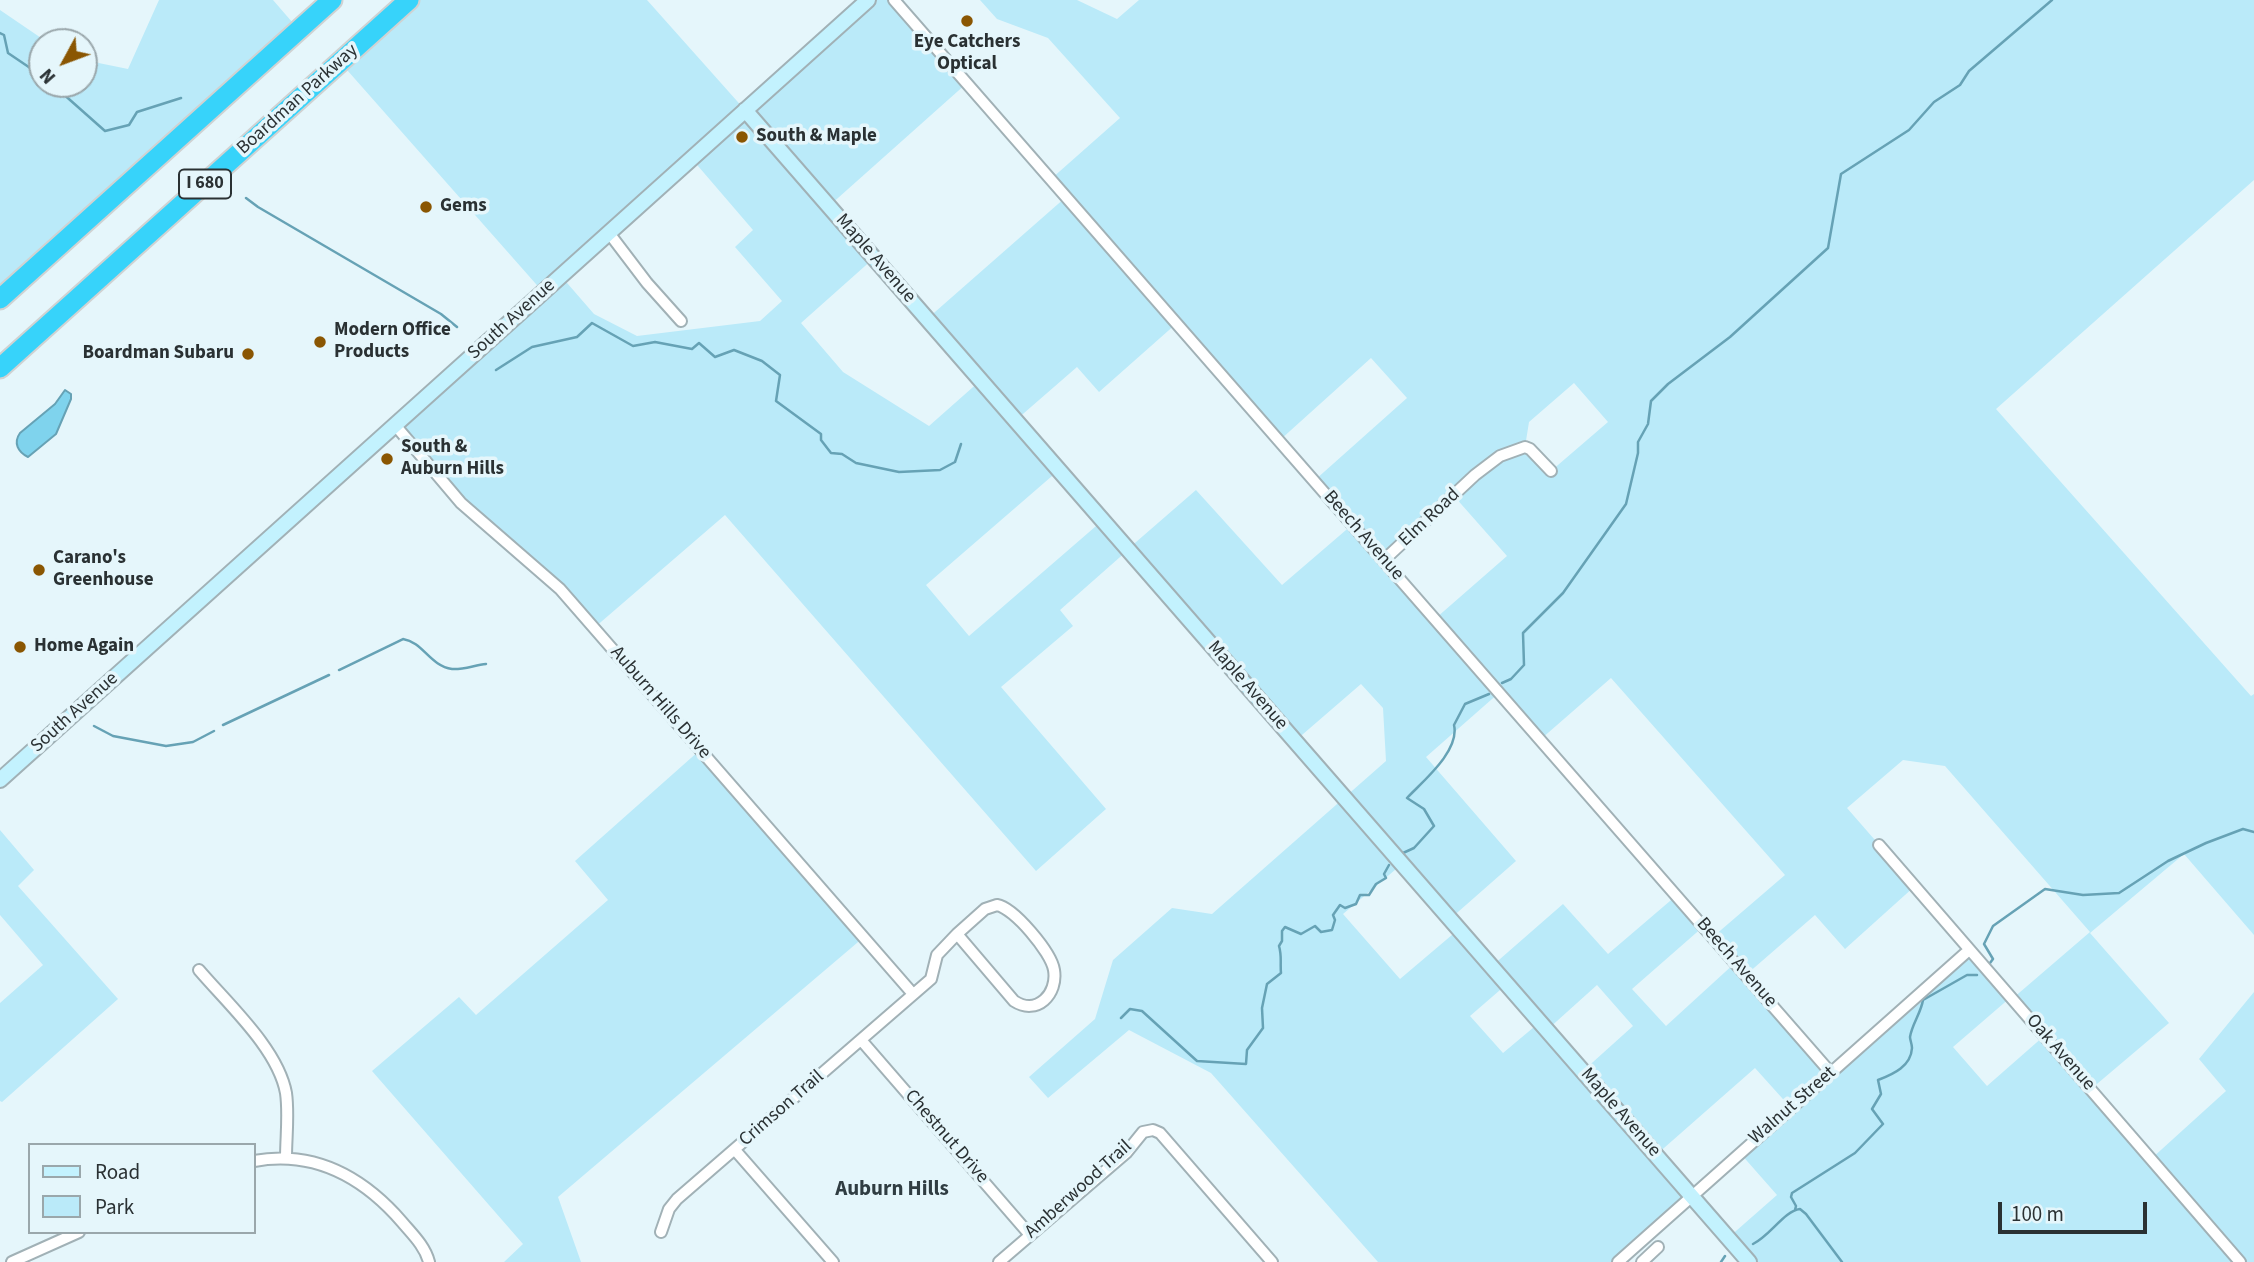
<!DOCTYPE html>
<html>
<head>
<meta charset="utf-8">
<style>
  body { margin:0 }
  #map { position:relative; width:2254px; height:1262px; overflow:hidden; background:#e5f6fb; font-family:"Source Sans 3",sans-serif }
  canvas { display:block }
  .legend { position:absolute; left:28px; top:1143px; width:228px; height:91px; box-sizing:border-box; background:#e5f6fb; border:2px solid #9aa7ab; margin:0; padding:9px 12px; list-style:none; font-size:21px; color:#2a3133 }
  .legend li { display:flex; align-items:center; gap:14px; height:35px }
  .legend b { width:35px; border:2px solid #9aa7ab }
  .north { position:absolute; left:28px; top:28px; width:70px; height:70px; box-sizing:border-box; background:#e5f6fb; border:2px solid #9aa7ab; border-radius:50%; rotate:229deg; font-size:19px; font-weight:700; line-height:28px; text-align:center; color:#2a3133 }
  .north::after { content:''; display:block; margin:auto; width:24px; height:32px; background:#8a5602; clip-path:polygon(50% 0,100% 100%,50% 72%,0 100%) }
  .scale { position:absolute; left:1998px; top:1202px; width:149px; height:32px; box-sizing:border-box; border:4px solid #2a3133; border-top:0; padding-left:9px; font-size:21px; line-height:24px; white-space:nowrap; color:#2a3133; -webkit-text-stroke:5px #e5f6fb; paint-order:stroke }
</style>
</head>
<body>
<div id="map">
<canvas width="2254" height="1262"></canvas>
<ul class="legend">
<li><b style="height:9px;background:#c3f2fe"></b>Road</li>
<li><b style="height:19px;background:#baeaf9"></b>Park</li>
</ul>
<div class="north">N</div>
<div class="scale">100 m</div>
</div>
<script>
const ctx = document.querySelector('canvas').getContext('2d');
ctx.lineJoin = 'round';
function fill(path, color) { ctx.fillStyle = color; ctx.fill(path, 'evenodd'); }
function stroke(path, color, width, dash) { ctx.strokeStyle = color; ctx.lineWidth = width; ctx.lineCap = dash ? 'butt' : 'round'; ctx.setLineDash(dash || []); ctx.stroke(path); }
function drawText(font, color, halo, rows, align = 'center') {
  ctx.font = font + ' "Source Sans 3",sans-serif'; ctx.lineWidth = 7; ctx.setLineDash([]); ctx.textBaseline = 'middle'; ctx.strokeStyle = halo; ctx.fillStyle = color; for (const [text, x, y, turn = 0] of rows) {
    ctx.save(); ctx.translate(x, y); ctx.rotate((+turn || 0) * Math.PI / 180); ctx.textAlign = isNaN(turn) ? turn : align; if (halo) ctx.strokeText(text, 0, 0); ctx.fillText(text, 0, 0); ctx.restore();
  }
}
const green = new Path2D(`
  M159 0H273L299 30 0 299V10L47 42H42V84H84V60L128 69Z
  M409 0H647L745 110 868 0H894L967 83 829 206 874 258 801 323 843 372 929 426 981 380 927 319 1066 197 1051 179 1120 118 1048 38 997 19 980 0H1077L1117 19 1139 0H2254V180L1996 409 2251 696 2254 694V935L2184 854 2090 933 2169 1023 2091 1089 2151 1159 2226 1091 2199 1059 2254 992V1262H1749L1728 1238 1777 1195 1740 1153 1791 1108 1755 1068 1656 1155 1692 1196 1618 1262H1378L1211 1073 1129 1030 1048 1098 1029 1077 1095 1019 1113 960 1172 908 1212 914 1386 761 1383 708 1361 684 1295 741 1128 550 1060 610 1073 626 1001 687 1106 809 1036 871 725 515 594 628 560 589 461 503 395 425 543 292 340 62ZM692 159 753 230 735 247 782 301 760 321 637 336 594 314 561 276ZM1177 323 1280 440 1371 358 1407 398 1315 480 1353 524 1282 585 1196 490 1128 549 1103 520 969 636 926 585 1059 470 1016 420 1077 367 1099 392ZM1574 383 1608 422 1551 471 1525 447 1529 422ZM1454 496 1507 556 1436 618 1385 560ZM1611 678 1785 875 1714 936 1736 962 1666 1026 1632 989 1704 926 1677 895 1608 954 1563 904 1492 966 1459 929 1400 979 1343 914 1402 864 1450 919 1516 861 1426 757 1500 692 1541 739ZM1903 760 1945 766 2090 932 2012 999 2044 1036 1987 1086 1953 1047 2011 997 1969 950 1831 1073 1747 974 1815 915 1845 949 1915 886 1847 808ZM1507 984 1540 1022 1503 1053 1470 1016ZM1597 985 1633 1026 1583 1071 1547 1030Z
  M700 750 864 937 558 1197 581 1262H504L523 1244 372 1071 459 997 476 1015 608 900 575 861Z
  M0 830 34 870 18 886 118 999 2 1102 0 1101V1003L43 965 0 915Z`);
const water = new Path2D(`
  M65 390 71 394V399L56 434 28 457C18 452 13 443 20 433L55 404Z`);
const stream = new Path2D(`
  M0 33 4 35 8 53 42 76
  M52 84 105 131 129 125 137 112 181 98
  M246 198 258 207 441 314 457 327
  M496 370 532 347 577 337 592 323 633 346 655 342 692 349 699 343 715 357 734 350 762 361 780 375 776 401 821 434V440L831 453 842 454 856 463 899 472 940 470 955 462 961 444
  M339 670 403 639C423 642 430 666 452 669 463 670 475 665 486 664
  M1502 683 1511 679 1524 665 1523 633 1563 593 1626 504 1638 453V442L1648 424 1651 401 1668 384 1730 337 1828 248 1841 174 1909 130 1934 102 1960 85 1969 71 2052 0
  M223 725 329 675
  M94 726 113 736 166 746 193 742 214 731
  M1403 853 1414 848 1434 826 1424 809 1407 798C1423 781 1460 751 1454 725L1465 704 1489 694
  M1990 963 1993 959 1984 944 1993 926 2045 889 2083 895 2119 893 2168 861 2206 843 2243 829 2254 832
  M1121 1018 1130 1009 1142 1011 1197 1061 1246 1064 1247 1050 1263 1028 1262 1008 1267 984 1281 973C1280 963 1282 956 1279 946L1282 941V931L1285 927 1301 934 1315 926 1321 932 1332 930 1335 920 1333 915 1340 905 1345 908 1356 904 1360 895H1369L1376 884 1386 878 1384 874 1389 865
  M1795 1210 1796 1206 1791 1197 1792 1193 1855 1153 1883 1124 1872 1109 1881 1094 1878 1080C1894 1074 1911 1066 1912 1048 1912 1044 1910 1040 1910 1037 1912 1024 1921 1013 1923 1000L1967 975H1977
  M1753 1244C1771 1235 1784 1211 1800 1209L1806 1214 1842 1262
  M1721 1262 1725 1256`);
const street = new Path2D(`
  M894 0 1831 1073
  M609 233 647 283 681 321
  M395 425 461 503 560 589 913 994
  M1384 560 1475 475 1500 456 1525 447 1530 449 1551 471
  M1879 845 2240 1262
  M997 905C1014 908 1051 952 1054 970 1058 994 1037 1016 1014 1001L957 934 985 909Z
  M199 970C228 1004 278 1049 286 1093 289 1114 286 1137 286 1158
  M861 1040 1030 1235
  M735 1150 833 1262
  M254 1161C315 1150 363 1177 402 1222 412 1234 425 1246 429 1262
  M661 1232 669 1209 677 1199 931 979 937 955 957 934
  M12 1262 79 1232
  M999 1262 1126 1153 1143 1132 1153 1130 1160 1133 1272 1262
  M1618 1262 1969 950
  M1642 1262 1658 1247`);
const secondary = new Path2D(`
  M745 110 1749 1262
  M0 780 868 0`);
const highway = new Path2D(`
  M0 299 332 0
  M0 368 409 0`);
const markers = [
  [967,21,7,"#8a5602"],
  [742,137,7,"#8a5602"],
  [426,207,7,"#8a5602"],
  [320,342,7,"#8a5602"],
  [248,354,7,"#8a5602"],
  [387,459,7,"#8a5602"],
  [39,570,7,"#8a5602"],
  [20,647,7,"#8a5602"]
];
const shields = [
  [205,184,52]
];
const shieldNames = [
  ["I 680",205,184]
];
const poiNames = [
  ["Eye Catchers",967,43,"center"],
  ["Optical",967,65,"center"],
  ["South & Maple",756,137],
  ["Gems",440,207],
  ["Modern Office",334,331],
  ["Products",334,353],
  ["Boardman Subaru",234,354,"right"],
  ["South &",401,448],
  ["Auburn Hills",401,470],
  ["Carano's",53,559],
  ["Greenhouse",53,581],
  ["Home Again",34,647]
];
const streetNames = [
  ["Boardman Parkway",298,100,-42],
  ["Maple Avenue",875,259,49],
  ["South Avenue",512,320,-42],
  ["Elm Road",1430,518,-43],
  ["Beech Avenue",1363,536,49],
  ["Maple Avenue",1247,686,49],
  ["Auburn Hills Drive",660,703,49],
  ["South Avenue",75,713,-42],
  ["Beech Avenue",1736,963,49],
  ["Oak Avenue",2060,1053,49],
  ["Walnut Street",1793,1106,-41],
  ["Crimson Trail",782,1109,-41],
  ["Maple Avenue",1620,1113,49],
  ["Chestnut Drive",946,1137,49],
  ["Amberwood Trail",1079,1190,-42]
];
const neighbourhoodNames = [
  ["Auburn Hills",892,1190]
];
fill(green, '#baeaf9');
fill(water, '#7fd3ed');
stroke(water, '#66a2b5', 2);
stroke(stream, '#66a2b5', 2.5);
stroke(street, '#a1b1b6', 14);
stroke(secondary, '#a1b1b6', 18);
stroke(highway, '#d0d2d2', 23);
stroke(street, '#fff', 10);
stroke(secondary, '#c3f2fe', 14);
stroke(highway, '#37d3fa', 19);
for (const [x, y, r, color] of markers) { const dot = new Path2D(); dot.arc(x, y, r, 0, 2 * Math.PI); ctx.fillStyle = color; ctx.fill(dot); stroke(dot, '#e5f6fb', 2.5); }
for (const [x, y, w] of shields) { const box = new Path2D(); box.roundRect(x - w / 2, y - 14.5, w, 29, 5); ctx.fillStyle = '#e5f6fb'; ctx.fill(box); stroke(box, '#2a3133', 2); }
drawText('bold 18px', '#2a3133', null, shieldNames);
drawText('bold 19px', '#2a3133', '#e5f6fb', poiNames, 'left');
drawText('19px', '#2a3133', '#e5f6fb', streetNames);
drawText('bold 21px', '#303d42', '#e5f6fb', neighbourhoodNames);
</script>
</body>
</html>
